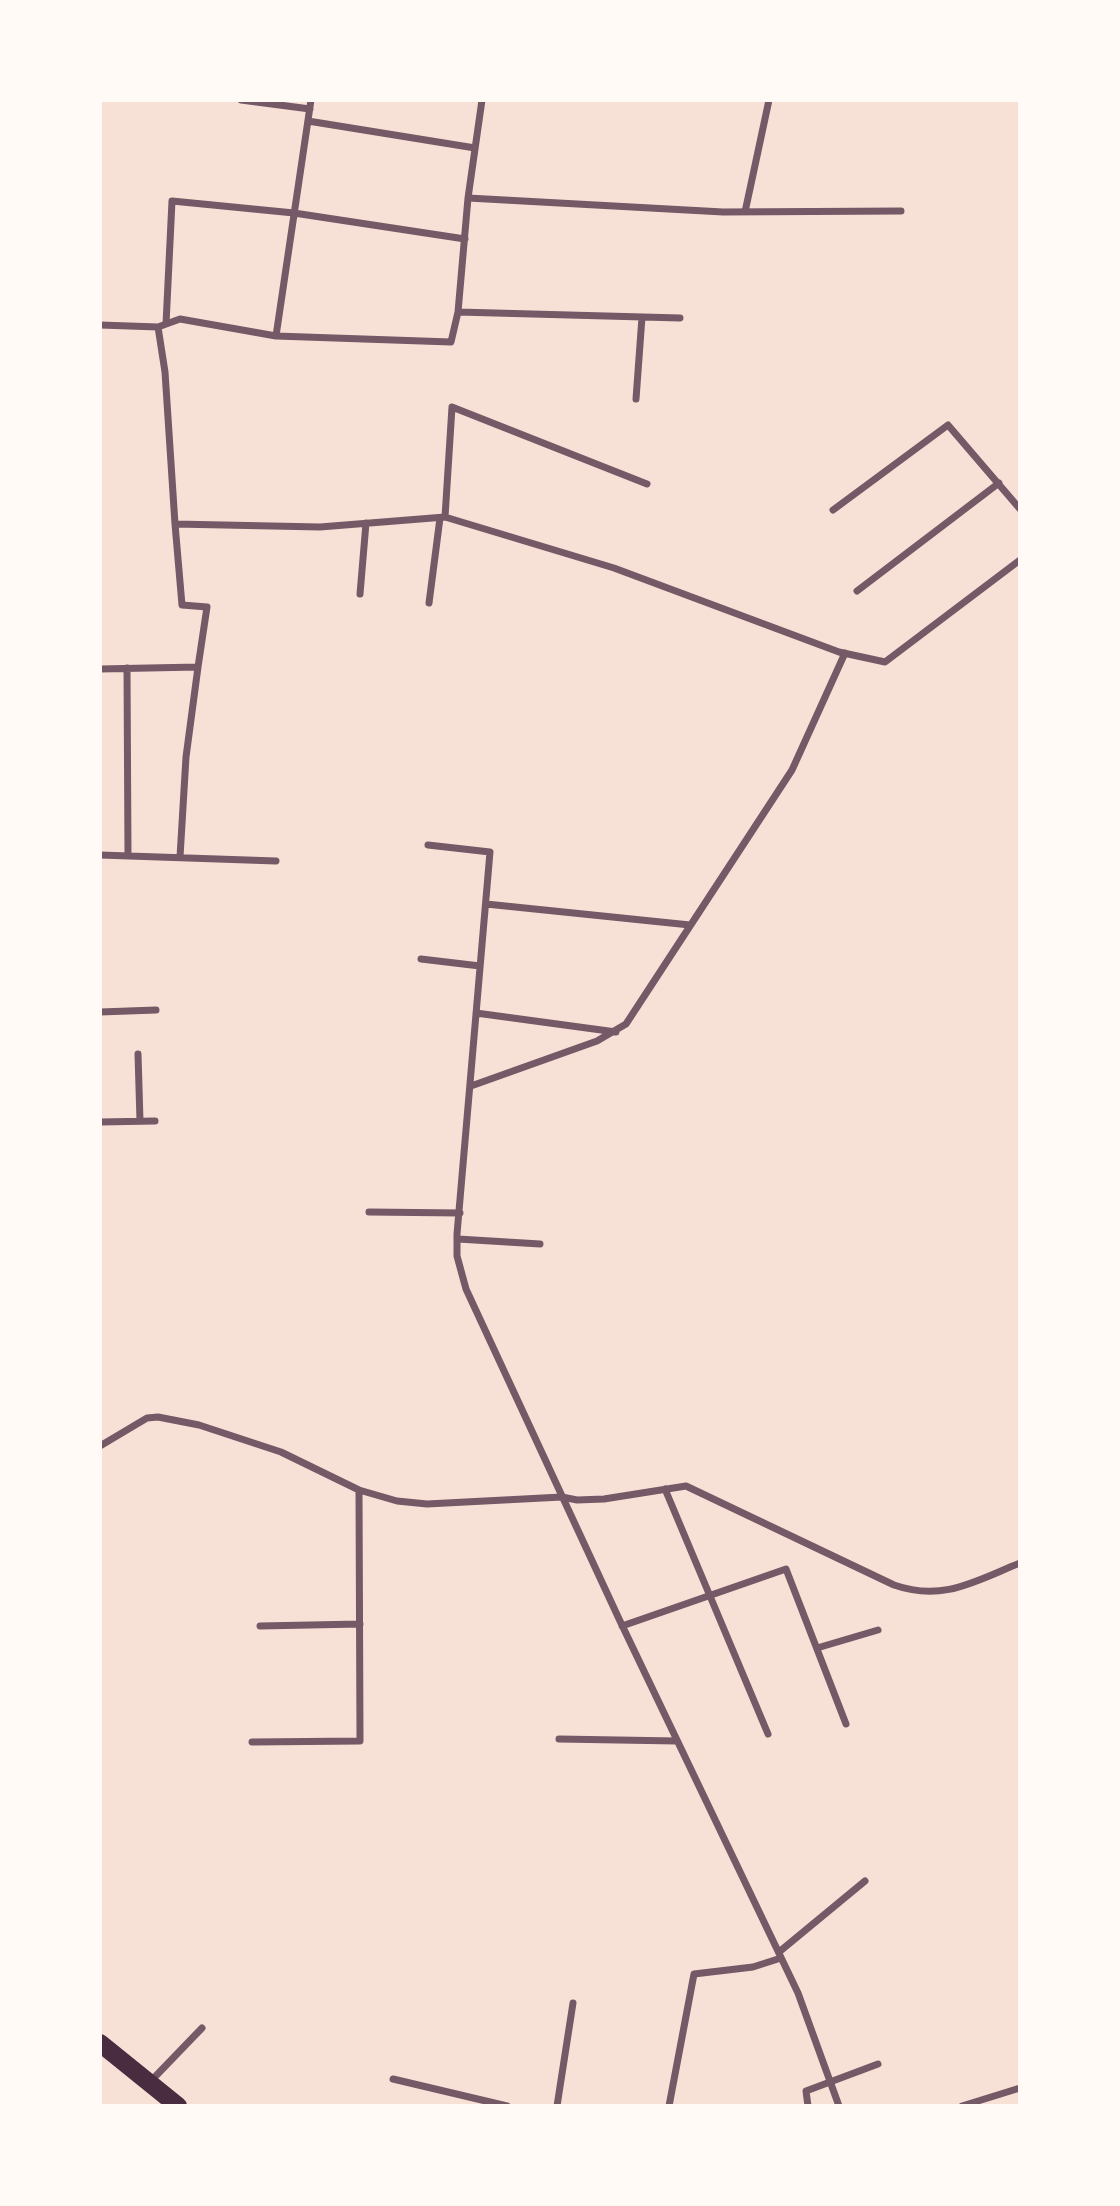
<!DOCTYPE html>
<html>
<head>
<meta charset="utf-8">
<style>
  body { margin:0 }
  #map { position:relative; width:1120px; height:2206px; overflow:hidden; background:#f7e1d7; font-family:"Titillium Web",sans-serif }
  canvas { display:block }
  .frame { position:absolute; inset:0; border:102px solid #fffaf5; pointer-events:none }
</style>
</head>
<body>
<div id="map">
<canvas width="1120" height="2206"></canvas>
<div class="frame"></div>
</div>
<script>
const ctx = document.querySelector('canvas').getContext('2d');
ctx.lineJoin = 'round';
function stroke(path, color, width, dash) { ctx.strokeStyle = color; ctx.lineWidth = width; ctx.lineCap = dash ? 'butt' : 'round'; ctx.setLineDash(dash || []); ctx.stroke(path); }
const minor = new Path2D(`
  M241 100 310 109
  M308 121 475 148
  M468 198 723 212 901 211
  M745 212 769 100
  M458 312 680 318
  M166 324 172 201 294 213 465 239
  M100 325 158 327 180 319 276 336 451 342 458 312 468 198 482 100
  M158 327 165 372 175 524 320 527 445 517 614 568 839 652 885 662 1020 560
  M276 336 311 100
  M636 399 642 317
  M833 510 948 425 1020 509
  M445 517 452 407 647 484
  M175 524 182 605 207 607 198 667
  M857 591 999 483
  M360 594 366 523
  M429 603 440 518
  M127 668 128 856
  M100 669 198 667 186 757 180 857
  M428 845 490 852 457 1234V1256L466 1289 620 1621 798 1993 839 2106
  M100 855 276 861
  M486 904 690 925
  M421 959 480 966
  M100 1012 156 1010
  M476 1013 616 1032
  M138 1054 140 1121
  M471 1086 597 1041 626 1024 792 770 845 653
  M100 1122 155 1121
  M369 1212 460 1213
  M458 1239 540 1244
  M100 1446 147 1418 158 1417 199 1425 281 1452 359 1490 397 1501 427 1504 562 1497 577 1500 604 1499 686 1486 894 1585C943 1602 975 1581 1020 1563
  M665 1489 768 1734
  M260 1626 360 1624
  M622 1626 786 1569 846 1724
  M817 1648 878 1630
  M559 1739 677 1741
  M252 1742 360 1741 359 1490
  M779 1952 865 1881
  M393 2079 507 2106
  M149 2083 202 2028
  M557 2106 573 2003
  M669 2106 694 1974 753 1967 781 1958
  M808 2106 806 2091 878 2064
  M962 2106 1020 2088`);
const trunk = new Path2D(`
  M100 2043 178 2106`);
stroke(minor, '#755966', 7);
stroke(trunk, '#4a2c40', 18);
</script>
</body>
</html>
